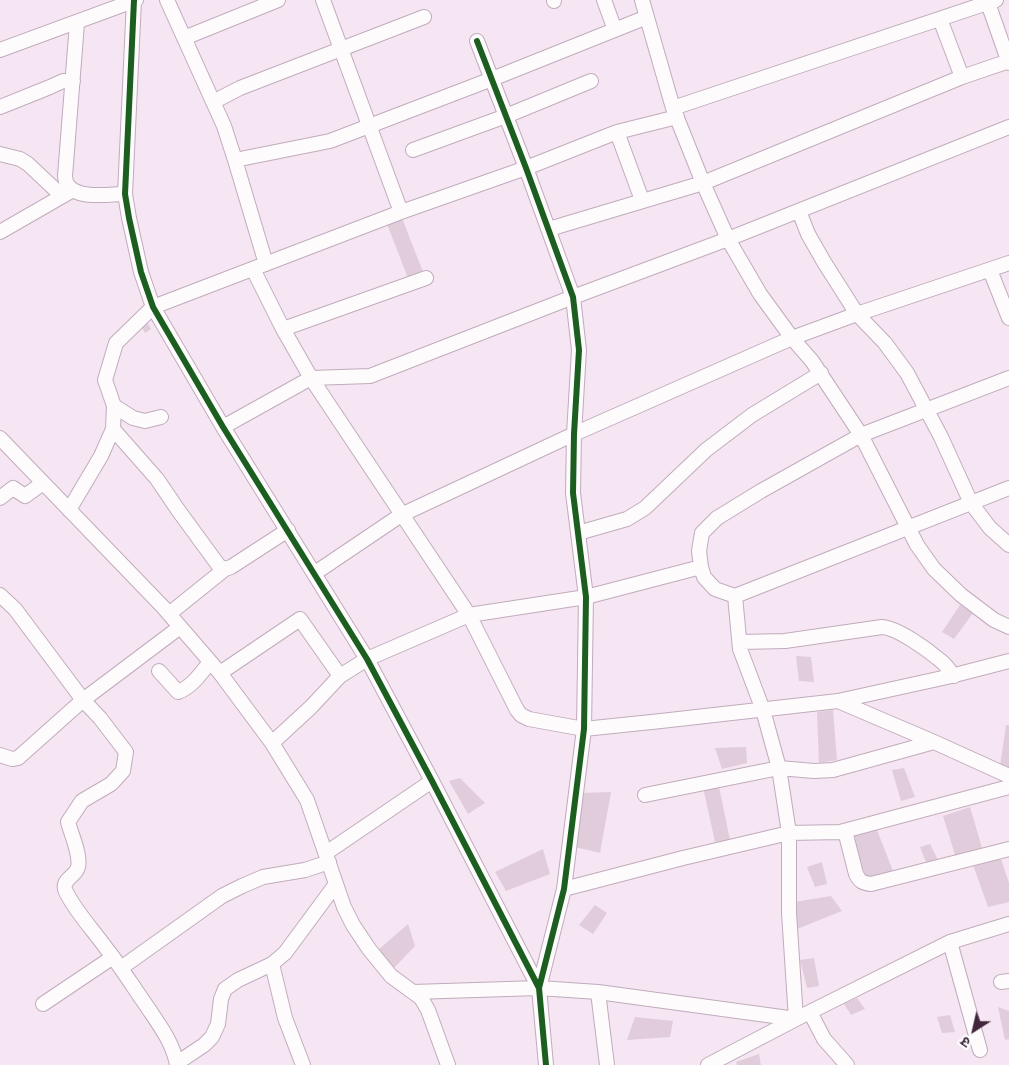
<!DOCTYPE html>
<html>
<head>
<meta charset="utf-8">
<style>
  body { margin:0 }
  #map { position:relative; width:1009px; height:1065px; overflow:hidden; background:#f6e5f2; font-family:"Archivo Narrow","Noto Sans Devanagari",sans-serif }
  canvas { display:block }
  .north { position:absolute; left:949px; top:1005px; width:50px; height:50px; -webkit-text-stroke:4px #fff; paint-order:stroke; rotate:215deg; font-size:14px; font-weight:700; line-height:20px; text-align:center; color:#41263c }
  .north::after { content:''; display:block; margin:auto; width:18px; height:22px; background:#41263c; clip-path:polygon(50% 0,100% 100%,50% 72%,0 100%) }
</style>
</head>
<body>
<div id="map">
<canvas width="1009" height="1065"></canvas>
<div class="north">उ</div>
</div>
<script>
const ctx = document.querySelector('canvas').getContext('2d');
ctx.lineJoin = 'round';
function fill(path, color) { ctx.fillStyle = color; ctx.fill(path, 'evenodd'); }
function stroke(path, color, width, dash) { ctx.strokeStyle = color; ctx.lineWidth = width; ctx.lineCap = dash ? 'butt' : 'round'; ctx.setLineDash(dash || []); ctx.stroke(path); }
const building = new Path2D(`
  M402 218 423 272 408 278 387 224Z
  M147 322 151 329 145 333 141 326Z
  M960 605 973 613 954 639 942 632Z
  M796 656 811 657 814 682 799 681Z
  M833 710 837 760 819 763 817 712Z
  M1006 725H1009V769L1000 766Z
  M746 747 747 763 722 769 715 748Z
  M904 768 915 797 901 801 892 770Z
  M460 778 485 803 468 814 449 781Z
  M703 787H719L730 840 715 842Z
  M611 792 600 853 575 847 581 793Z
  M970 807 983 851 956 858 943 816Z
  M875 825 893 871 866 878 851 833Z
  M930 844 939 862 927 865 920 847Z
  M543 849 550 874 506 891 495 872Z
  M1000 856 1009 883V902L988 907 972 862Z
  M822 862 827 884 815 887 807 867Z
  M831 896 842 911 797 929 795 902Z
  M595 905 607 913 593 934 579 925Z
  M408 924 415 946 392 970 378 950Z
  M814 958 819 986 807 988 800 960Z
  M857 998 865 1009 851 1015 844 1004Z
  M998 1007 1009 1011V1039L1005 1040Z
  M950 1015 955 1032 942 1033 937 1017Z
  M635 1017 673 1021 670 1037 627 1040Z
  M759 1054 761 1065H737L736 1062Z`);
const minor = new Path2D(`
  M134 0 125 194 129 218 141 272 153 307 223 427 367 659 432 781 539 988
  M167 0 224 126 235 160 266 264
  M323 0 401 212
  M554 0V1
  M604 0 615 30
  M642 0 673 108 703 183 728 239 760 294 792 338 812 361 861 435 917 545 934 569 961 595 994 620 1009 627
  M988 3 1009 63
  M940 19 962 77
  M77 23 65 176C65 177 66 183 67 184 76 200 109 194 125 194
  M184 38 278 0
  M477 41 526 168 573 297 579 350 574 434 573 493 586 597 584 729 564 889 539 988 546 1065
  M0 50 136 0
  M213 102 240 88 424 17
  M0 107 50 87 63 81H73
  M673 108 996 0
  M617 132 642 200
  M413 150 506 116 591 81
  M0 154 20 159 28 164 62 196
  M235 160 330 141 492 79 647 17
  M799 211 808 234 824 262 857 314 885 343 907 373 941 437 971 503 990 528 1009 545
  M549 229 703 183 962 77 1009 61
  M0 232 73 190
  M253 269 283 329 311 378 469 615 517 710 521 715 529 719 584 729 661 721 838 701 947 677 1009 661
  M990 270 1009 318
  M283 329 426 278
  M1009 378 861 435 761 491 717 518 702 533 699 551 701 567 704 577 715 589 735 596 1009 488
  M114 406 133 418 145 421 161 417
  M223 427 311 378 370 376 573 297 728 239 1009 127
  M113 429 157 479 178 510 219 566 225 569 231 567 288 530
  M0 438 163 607 220 673 272 743 307 800 344 907 353 925 369 949 391 976 421 998 428 1010 448 1065
  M0 498 13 488 25 496 43 483
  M69 510 101 456 113 429 114 406 105 380 116 343 153 307 401 212 526 168 617 132 677 117
  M578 533 627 519 645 508 706 450 752 415 821 373
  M315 573 401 515 574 434 792 338 857 314 1009 263
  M0 595 15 609 83 700 100 718 126 752 123 771 111 784 82 801 68 822C71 834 81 855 78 867 76 877 60 879 66 892 76 912 93 930 106 948 121 967 134 988 148 1008 160 1026 173 1043 177 1065
  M169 614 225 569
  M740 642 785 641 882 627C898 628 928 650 941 661 946 665 950 671 954 676
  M159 671 178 692C192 687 201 673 210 662
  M220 673 300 619 340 676
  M838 701 934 742 1009 776
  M272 743 311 707 340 676 367 659 469 615 586 597 701 567
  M0 755 12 759 18 758 83 700 180 627
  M645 795 779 768 814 771 833 770 934 742
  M845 831 856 874C860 882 863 883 871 884L1009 849
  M326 853 432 781
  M564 889 683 858 789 833 840 832 1009 787
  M950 942 980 1050
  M272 964 285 1018 303 1065
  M121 968 222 896 242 886 263 877 305 870 329 862
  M1001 982 1009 981
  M413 992 539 988 598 992 796 1019 789 913V833L779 768 763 710 740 649 735 596
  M598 992 607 1065
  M43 1004 113 957
  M810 1012 824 1039 847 1065
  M177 1063 204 1045 212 1037 218 1024 221 999 225 989 238 980 272 964 285 953 336 884
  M708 1065 796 1019 950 942 1009 924`);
const cycleway = new Path2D(`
  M134 0 125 194 129 218 141 272 153 307 223 427 367 659 432 781 539 988
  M477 41 526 168 573 297 579 350 574 434 573 493 586 597 584 729 564 889 539 988 546 1065`);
fill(building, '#e1ccdc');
stroke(minor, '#c0acbc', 16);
stroke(minor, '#fefbfd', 14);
stroke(cycleway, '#1b5e20', 6);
</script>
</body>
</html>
